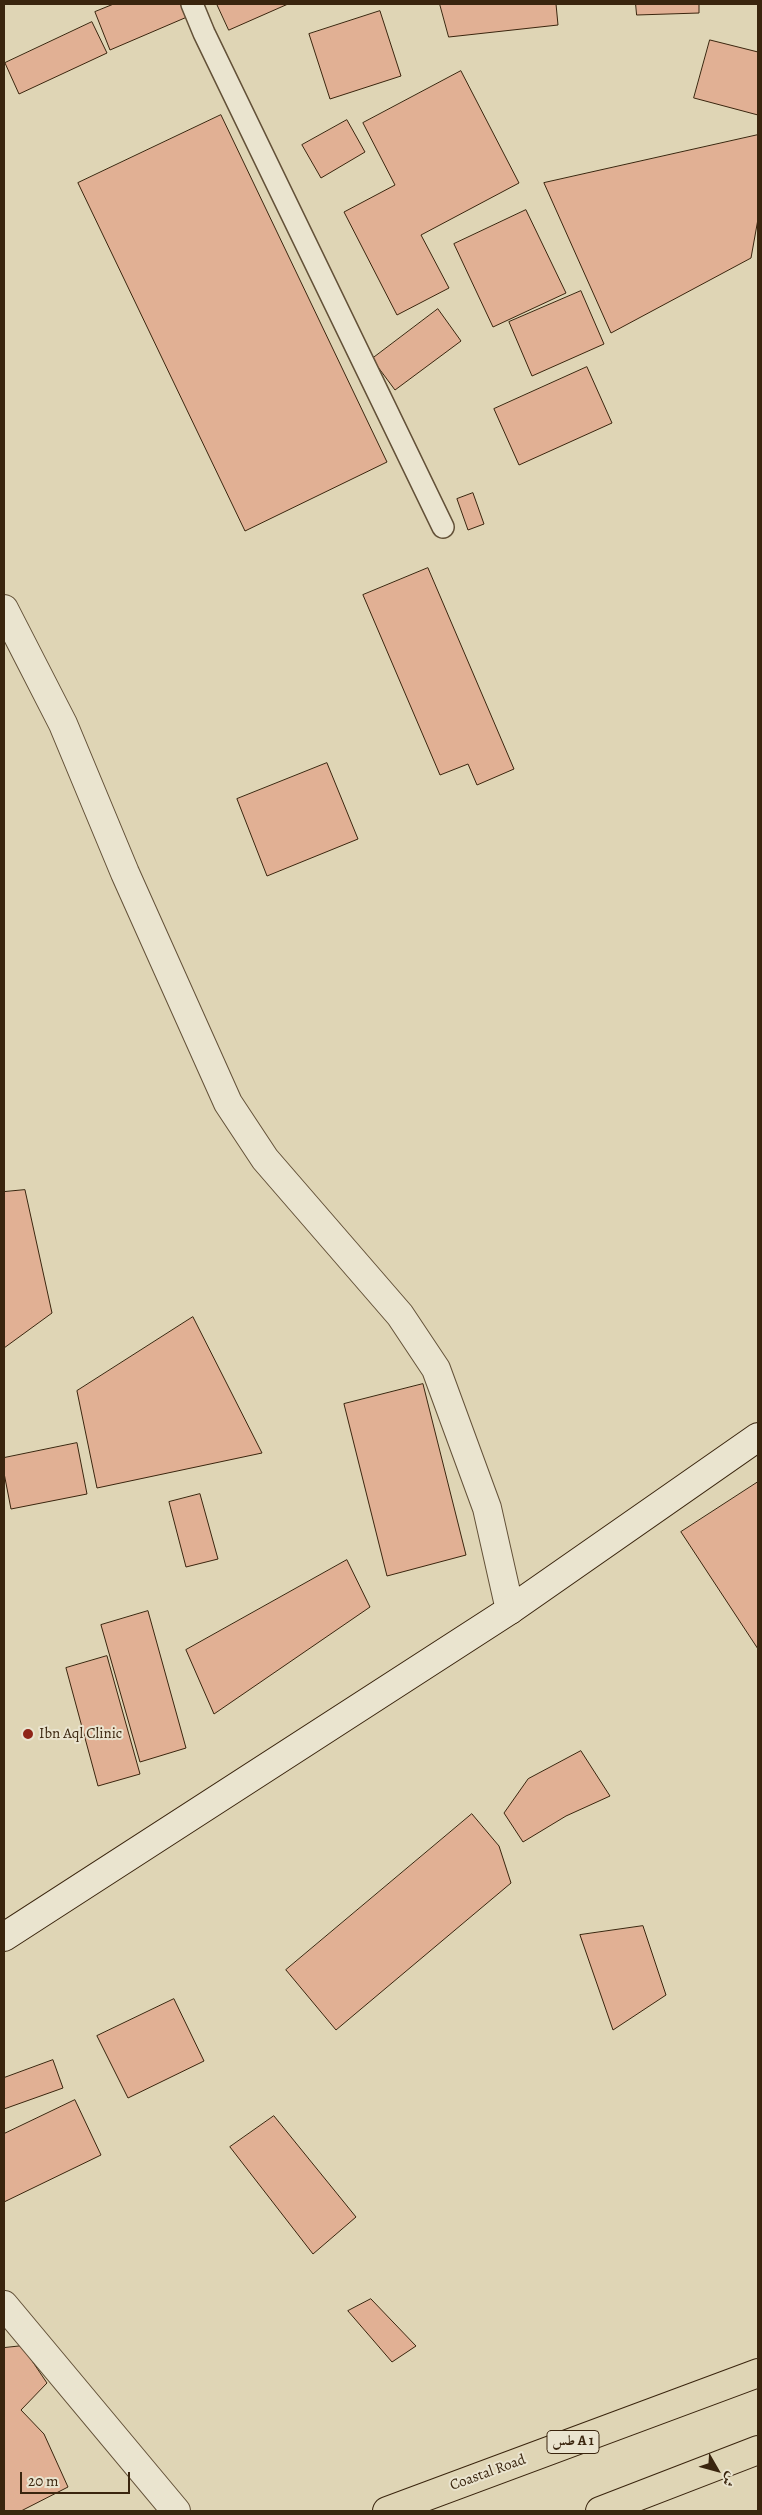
<!DOCTYPE html>
<html>
<head>
<meta charset="utf-8">
<style>
  body { margin:0 }
  #map { position:relative; width:762px; height:2515px; overflow:hidden; background:#dfd5b5; font-family:Alegreya,Amiri,serif }
  canvas { display:block }
  .frame { position:absolute; inset:0; border:5px solid #3a250e; pointer-events:none }
  .north { position:absolute; left:692px; top:2445px; width:50px; height:50px; -webkit-text-stroke:4px #eae4cf; paint-order:stroke; rotate:128deg; font-size:14px; font-weight:700; line-height:20px; text-align:center; color:#3a250e }
  .north::after { content:''; display:block; margin:auto; width:18px; height:22px; background:#3a250e; clip-path:polygon(50% 0,100% 100%,50% 72%,0 100%) }
  .scale { position:absolute; left:20px; top:2472px; width:110px; height:22px; box-sizing:border-box; border:2px solid #3a250e; border-top:0; padding-left:6px; font-size:15px; line-height:18px; white-space:nowrap; color:#3a250e; -webkit-text-stroke:4px #eae4cf; paint-order:stroke }
</style>
</head>
<body>
<div id="map">
<canvas width="762" height="2515"></canvas>
<div class="frame"></div>
<div class="north">ش</div>
<div class="scale">20 m</div>
</div>
<script>
const ctx = document.querySelector('canvas').getContext('2d');
ctx.lineJoin = 'round';
function fill(path, color) { ctx.fillStyle = color; ctx.fill(path, 'evenodd'); }
function stroke(path, color, width, dash) { ctx.strokeStyle = color; ctx.lineWidth = width; ctx.lineCap = dash ? 'butt' : 'round'; ctx.setLineDash(dash || []); ctx.stroke(path); }
function drawText(font, color, halo, rows, align = 'center') {
  ctx.font = font + ' Alegreya,Amiri,serif'; ctx.lineWidth = 4; ctx.setLineDash([]); ctx.textBaseline = 'middle'; ctx.strokeStyle = halo; ctx.fillStyle = color; for (const [text, x, y, turn = 0] of rows) {
    ctx.save(); ctx.translate(x, y); ctx.rotate((+turn || 0) * Math.PI / 180); ctx.textAlign = isNaN(turn) ? turn : align; if (halo) ctx.strokeText(text, 0, 0); ctx.fillText(text, 0, 0); ctx.restore();
  }
}
const building = new Path2D(`
  M114 4H181L187 17 110 50 95 12Z
  M217 4H288L229 30Z
  M440 4H556L558 25 449 37Z
  M636 4H699V13L637 15Z
  M380 11 401 76 330 99 309 34Z
  M92 22 107 53 19 94 5 63Z
  M710 40 758 52V115L694 98Z
  M461 71 519 183 421 235 449 288 397 315 344 212 395 185 363 123Z
  M221 115 387 462 245 531 78 183Z
  M347 120 365 152 321 178 302 145Z
  M758 135V219L751 258 611 333 544 183Z
  M526 210 566 293 493 327 454 244Z
  M581 291 604 344 532 376 509 322Z
  M438 309 461 341 395 390 372 359Z
  M587 367 612 423 519 465 494 409Z
  M473 493 484 524 468 530 457 499Z
  M428 568 514 769 477 785 468 764 440 775 363 595Z
  M327 763 358 839 267 876 237 799Z
  M25 1190 52 1313 4 1348V1192Z
  M193 1317 262 1453 97 1488 77 1391Z
  M423 1384 466 1555 387 1576 344 1404Z
  M77 1443 87 1494 11 1509 4 1473V1458Z
  M758 1482V1649L681 1532Z
  M200 1494 218 1559 186 1567 169 1502Z
  M347 1560 370 1607 214 1714 186 1650Z
  M148 1611 186 1748 140 1762 101 1625Z
  M107 1656 140 1774 98 1786 66 1668Z
  M581 1751 610 1796 566 1816 523 1842 504 1813 528 1779Z
  M472 1814 499 1846 511 1883 336 2030 286 1970Z
  M643 1926 666 1995 613 2030 580 1935Z
  M174 1999 204 2061 128 2098 97 2036Z
  M53 2060 63 2088 4 2109V2078Z
  M75 2100 101 2155 4 2202V2134Z
  M274 2116 356 2217 313 2254 230 2147Z
  M371 2299 416 2346 392 2362 348 2311Z
  M22 2346 47 2383 21 2410 44 2434 68 2487 21 2511H4V2348Z`);
const lane = new Path2D(`
  M192 4 204 33 443 527`);
const street = new Path2D(`
  M4 609 63 724 125 873 228 1103 265 1159 400 1315 436 1369 487 1508 510 1610
  M4 2305 176 2511`);
const secondary = new Path2D(`
  M4 1937 510 1610 758 1437`);
const highway = new Path2D(`
  M387 2511 758 2373
  M600 2511 758 2450`);
const markers = [
  [28,1734,6,"#8f2418"]
];
const shields = [
  [573,2442,52]
];
const shieldNames = [
  ["طس A 1",573,2442]
];
const poiNames = [
  ["Ibn Aql Clinic",39,1734]
];
const streetNames = [
  ["Coastal Road",488,2473,-20]
];
fill(building, '#e1b094');
stroke(building, '#3a250e', 1);
stroke(lane, '#635138', 24);
stroke(street, '#635138', 30);
stroke(secondary, '#3a250e', 30);
stroke(highway, '#3a250e', 30);
stroke(lane, '#eae4cf', 21);
stroke(street, '#eae4cf', 28);
stroke(secondary, '#eae4cf', 28);
stroke(highway, '#dfd5b5', 28);
for (const [x, y, r, color] of markers) { const dot = new Path2D(); dot.arc(x, y, r, 0, 2 * Math.PI); ctx.fillStyle = color; ctx.fill(dot); stroke(dot, '#eae4cf', 2); }
for (const [x, y, w] of shields) { const box = new Path2D(); box.roundRect(x - w / 2, y - 11.5, w, 23, 4); ctx.fillStyle = '#eae4cf'; ctx.fill(box); stroke(box, '#3a250e', 1); }
drawText('bold 14px', '#3a250e', null, shieldNames);
drawText('15px', '#3a250e', '#eae4cf', poiNames, 'left');
drawText('15px', '#3a250e', '#eae4cf', streetNames);
</script>
</body>
</html>
